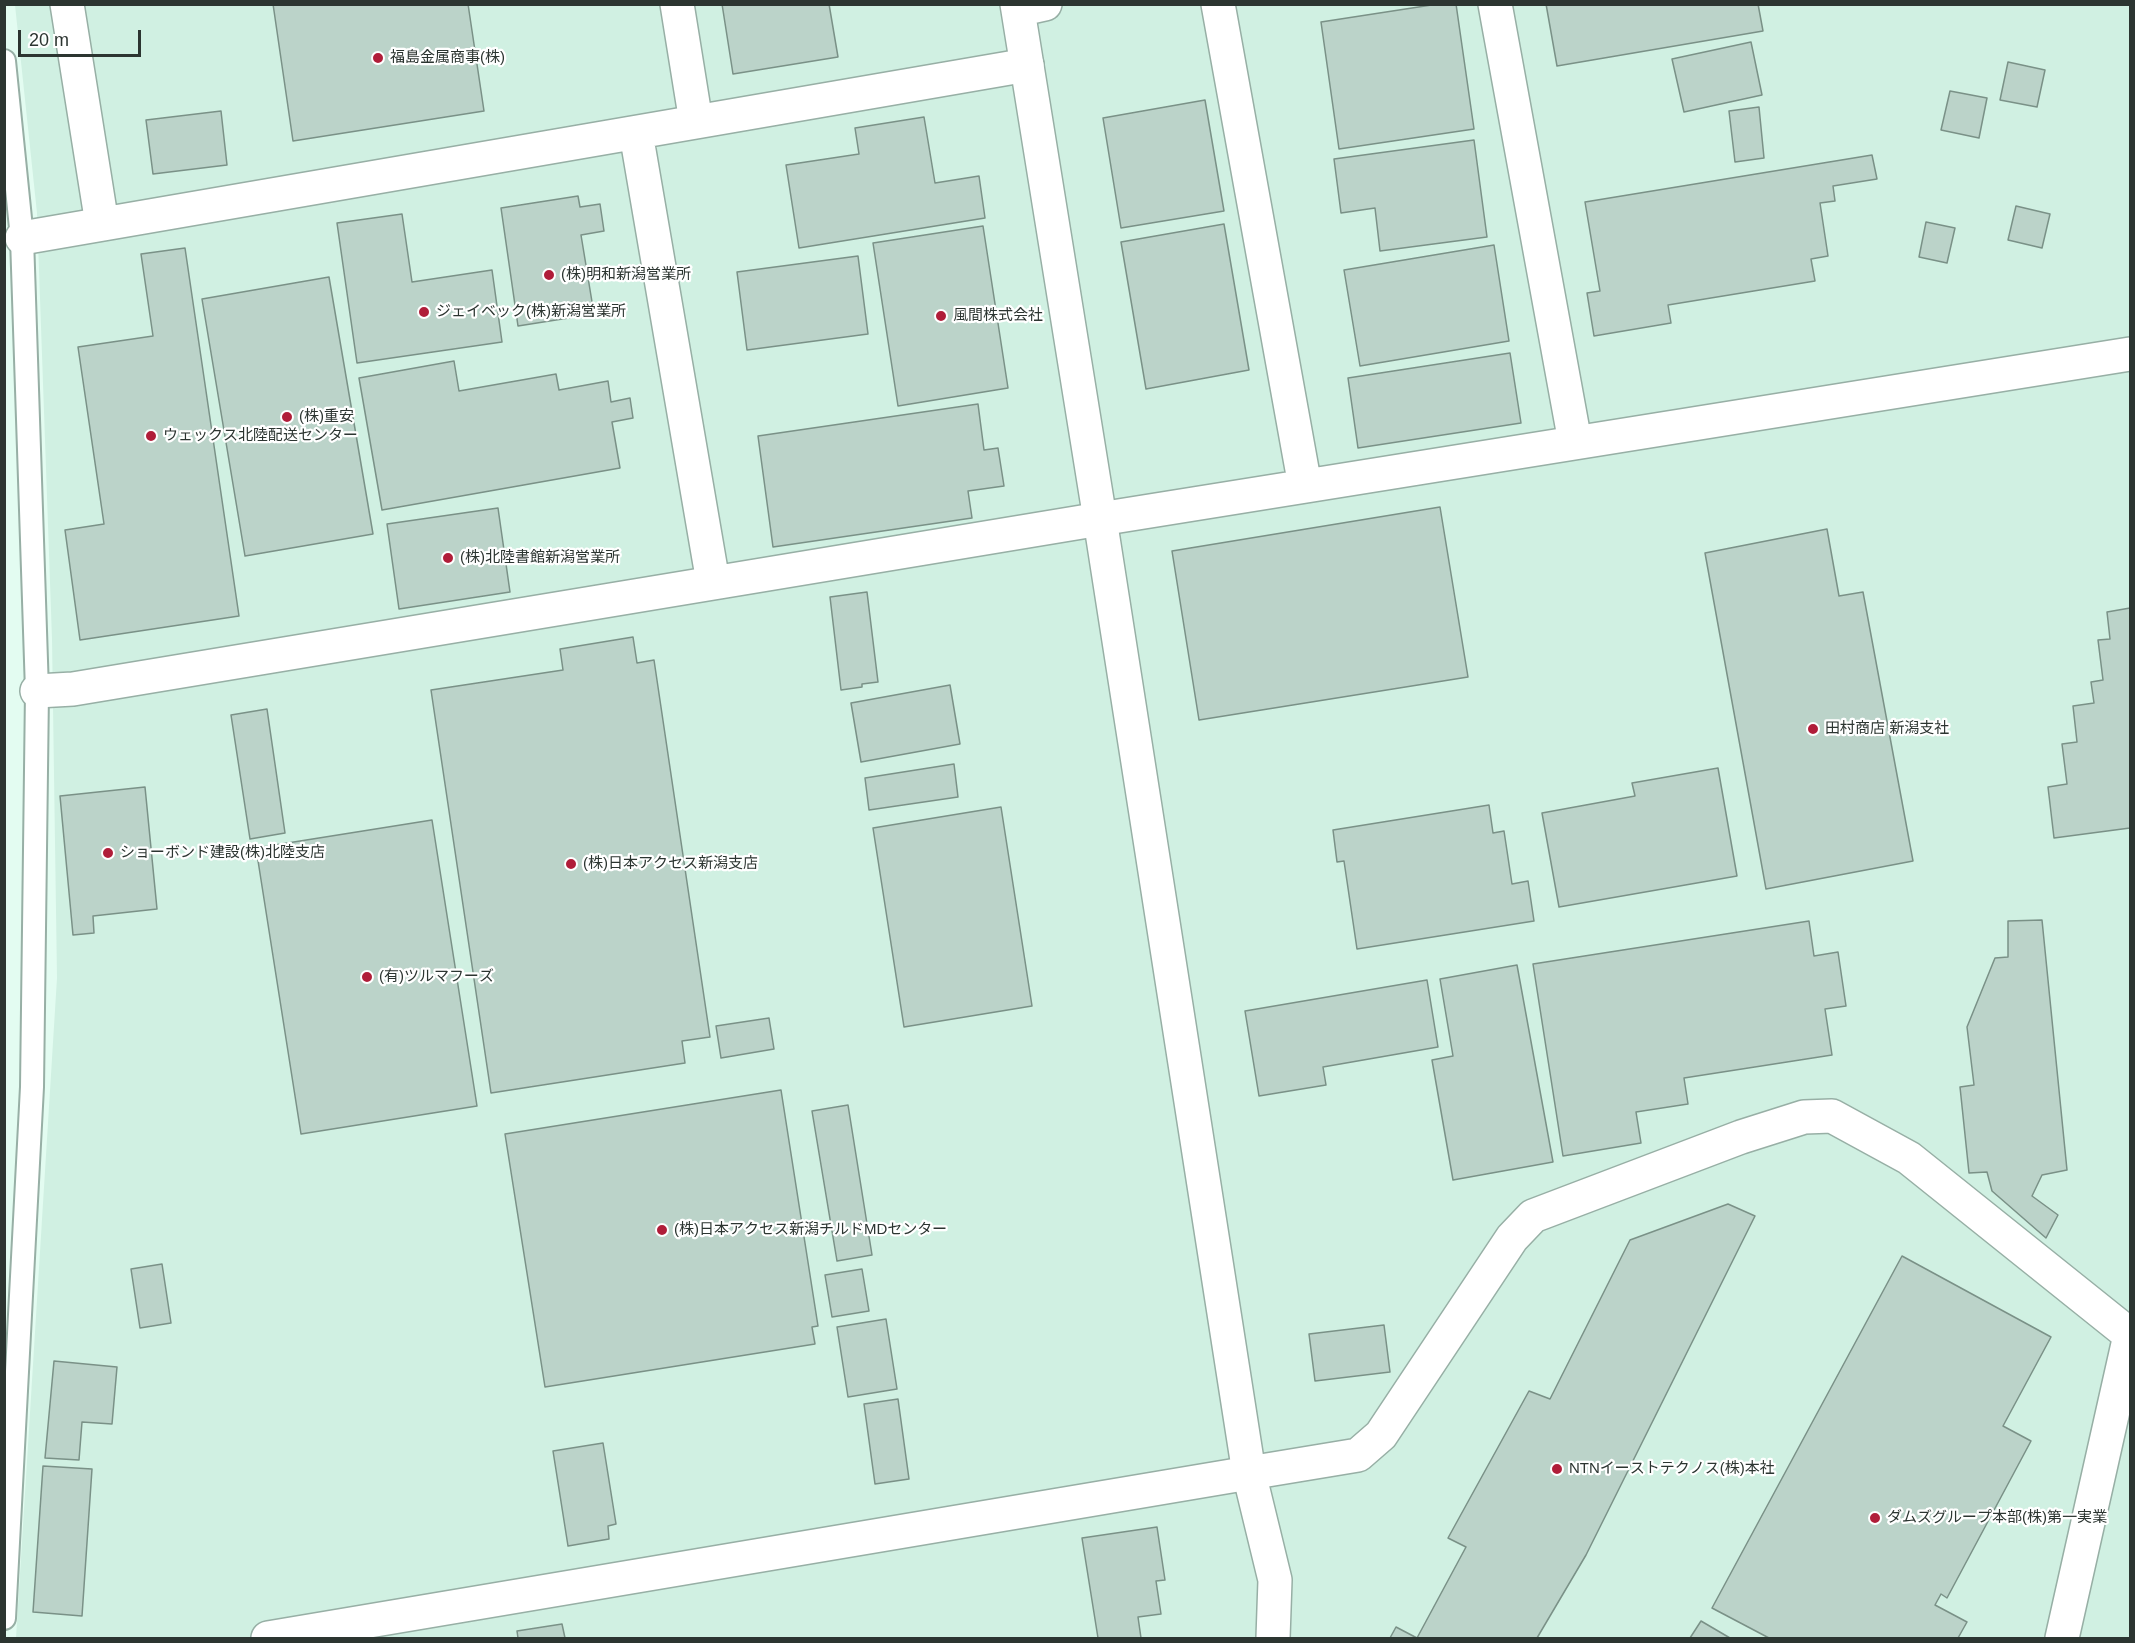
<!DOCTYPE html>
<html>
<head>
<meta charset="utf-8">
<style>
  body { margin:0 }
  #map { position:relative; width:2135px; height:1643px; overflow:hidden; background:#e3fcf1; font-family:Helvetica,sans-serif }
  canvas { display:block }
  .frame { position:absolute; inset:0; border:6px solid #2c3531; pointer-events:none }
  .scale { position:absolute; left:18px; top:30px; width:123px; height:27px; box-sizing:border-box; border:3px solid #2c3531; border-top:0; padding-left:8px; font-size:18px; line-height:21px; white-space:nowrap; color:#2c3531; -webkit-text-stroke:4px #fff; paint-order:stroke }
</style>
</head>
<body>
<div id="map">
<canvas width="2135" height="1643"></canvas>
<div class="frame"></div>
<div class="scale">20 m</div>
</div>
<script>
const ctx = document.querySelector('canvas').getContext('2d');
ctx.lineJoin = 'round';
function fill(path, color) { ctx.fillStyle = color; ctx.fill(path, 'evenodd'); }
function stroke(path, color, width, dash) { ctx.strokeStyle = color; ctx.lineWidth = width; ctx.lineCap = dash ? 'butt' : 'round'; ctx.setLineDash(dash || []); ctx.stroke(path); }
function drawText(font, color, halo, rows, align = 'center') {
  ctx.font = font + ' Helvetica,"Noto Sans JP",sans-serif'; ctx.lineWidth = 4.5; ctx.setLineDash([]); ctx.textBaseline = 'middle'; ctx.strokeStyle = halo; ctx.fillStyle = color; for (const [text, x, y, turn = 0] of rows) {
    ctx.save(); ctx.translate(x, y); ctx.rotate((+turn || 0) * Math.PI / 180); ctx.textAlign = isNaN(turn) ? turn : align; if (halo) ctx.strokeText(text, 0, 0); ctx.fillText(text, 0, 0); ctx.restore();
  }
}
const built = new Path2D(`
  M15 5H2130V1638H16L57 978 52 639 37 213Z`);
const building = new Path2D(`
  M273 4H468L484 111 293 141Z
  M722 4H829L838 57 733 74Z
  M1438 4H1456L1474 129 1339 149 1321 22Z
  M1546 4H1758L1763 31 1557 66Z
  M1751 42 1762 95 1684 112 1672 59Z
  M2008 62 2045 70 2037 107 2000 100Z
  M1950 91 1987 98 1979 138 1941 130Z
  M1205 100 1224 211 1121 228 1103 118Z
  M1759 107 1764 158 1735 162 1729 111Z
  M221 111 227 165 153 174 146 120Z
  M924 117 935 183 979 176 985 218 799 248 786 165 859 154 855 128Z
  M1474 140 1487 237 1380 251 1375 208 1341 213 1334 159Z
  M1872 155 1877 179 1833 186 1835 201 1820 203 1828 256 1811 259 1815 281 1668 305 1671 323 1594 336 1587 293 1600 291 1585 202Z
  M578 196 580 207 600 204 604 231 581 235 594 314 518 326 501 208Z
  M2016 206 2050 214 2042 248 2008 240Z
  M402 214 412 282 492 270 502 342 357 363 337 223Z
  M1926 222 1955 228 1947 263 1919 257Z
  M1224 224 1249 370 1146 389 1121 242Z
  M983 226 1008 388 898 406 873 243Z
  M1494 245 1509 341 1360 366 1344 270Z
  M185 248 239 616 80 640 65 530 104 524 78 347 153 336 141 254Z
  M858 256 868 334 747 350 737 272Z
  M329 277 373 534 245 556 202 299Z
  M1510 353 1521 423 1358 448 1348 378Z
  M454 361 459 391 556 374 559 390 608 381 611 402 630 398 633 418 612 422 620 468 382 510 359 378Z
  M978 404 984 450 998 448 1004 486 968 491 972 518 773 547 758 436Z
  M1440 507 1468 677 1199 720 1172 551Z
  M498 508 510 592 399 609 387 524Z
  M1827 529 1839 596 1863 592 1913 861 1766 889 1705 553Z
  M867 592 878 682 862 684V687L841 690 830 597Z
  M2130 608V828L2054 838 2048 787 2067 784 2062 744 2077 742 2073 706 2094 703 2091 682 2103 680 2098 640 2110 639 2107 612Z
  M633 637 637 663 654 660 710 1037 682 1041 685 1063 491 1093 431 690 563 670 560 649Z
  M950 685 960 744 861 762 851 703Z
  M267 709 285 833 250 839 231 715Z
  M954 764 958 797 869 810 865 778Z
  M1718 768 1737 876 1559 907 1542 813 1635 796 1632 783Z
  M145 787 157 909 93 916 94 933 73 935 60 796Z
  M1489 805 1493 833 1504 831 1512 884 1528 881 1534 921 1357 949 1344 861 1337 862 1333 830Z
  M1001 807 1032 1006 904 1027 873 828Z
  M432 820 477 1106 301 1134 256 848Z
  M2042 920 2067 1170 2042 1175 2032 1196 2058 1215 2046 1238 1992 1191 1987 1172 1969 1173 1960 1087 1974 1085 1967 1027 1995 958 2008 957V921Z
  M1809 921 1814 956 1838 952 1846 1006 1825 1009 1832 1055 1684 1078 1688 1104 1636 1112 1641 1143 1563 1156 1533 964Z
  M1517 965 1553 1162 1453 1180 1432 1060 1453 1056 1440 979Z
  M1427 980 1438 1047 1323 1067 1326 1085 1259 1096 1245 1011Z
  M769 1018 774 1049 721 1058 716 1026Z
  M781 1090 818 1326 812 1327 815 1344 545 1387 505 1134Z
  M848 1105 872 1255 837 1261 812 1111Z
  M1728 1204 1755 1216 1586 1555 1537 1638H1390L1396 1627 1417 1638 1466 1547 1448 1538 1529 1391 1550 1399 1630 1240Z
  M1902 1256 2051 1337 2003 1426 2031 1441 1947 1598 1941 1594 1935 1605 1967 1622 1958 1638H1769L1712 1608Z
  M162 1264 171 1323 140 1328 131 1269Z
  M862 1269 869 1311 832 1317 825 1275Z
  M886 1319 897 1389 848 1397 837 1327Z
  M1384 1325 1390 1372 1315 1381 1309 1334Z
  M54 1361 117 1367 112 1424 82 1422 79 1460 45 1458Z
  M898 1399 909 1479 875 1484 864 1404Z
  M603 1443 616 1524 608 1526 609 1539 568 1546 553 1451Z
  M43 1466 92 1469 82 1616 33 1612Z
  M1157 1527 1165 1580 1156 1581 1161 1614 1138 1617 1141 1638H1098L1082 1538Z
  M1701 1621 1730 1638H1690Z
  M562 1624 565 1638H518L517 1631Z`);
const service = new Path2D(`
  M4 61 22 238 37 691 32 1087 4 1618`);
const minor = new Path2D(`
  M67 4 102 224
  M677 4 696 122
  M1218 4 1305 486
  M636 133 713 582
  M22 238 1027 65
  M37 691 73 689 1100 519 2130 354
  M268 1638 1249 1473`);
const tertiary = new Path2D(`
  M1017 4 1100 519 1249 1473 1275 1580 1273 1638
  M1495 4 1575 442
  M1018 10 1045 4
  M1249 1473 1358 1455 1381 1435 1512 1238 1533 1216 1741 1137 1804 1117 1832 1116 1909 1158 2130 1335 2062 1638`);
const markers = [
  [378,58,6,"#b01d39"],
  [549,275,6,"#b01d39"],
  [424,312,6,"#b01d39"],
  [941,316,6,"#b01d39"],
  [287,417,6,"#b01d39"],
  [151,436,6,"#b01d39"],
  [448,558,6,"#b01d39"],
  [1813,729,6,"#b01d39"],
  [108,853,6,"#b01d39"],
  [571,864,6,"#b01d39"],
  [367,977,6,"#b01d39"],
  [662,1230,6,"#b01d39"],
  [1557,1469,6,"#b01d39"],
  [1875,1518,6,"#b01d39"]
];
const poiNames = [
  ["福島金属商事(株)",390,58],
  ["(株)明和新潟営業所",561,275],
  ["ジェイベック(株)新潟営業所",436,312],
  ["風間株式会社",953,316],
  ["(株)重安",299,417],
  ["ウェックス北陸配送センター",163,436],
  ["(株)北陸書館新潟営業所",460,558],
  ["田村商店 新潟支社",1825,729],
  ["ショーボンド建設(株)北陸支店",120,853],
  ["(株)日本アクセス新潟支店",583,864],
  ["(有)ツルマフーズ",379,977],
  ["(株)日本アクセス新潟チルドMDセンター",674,1230],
  ["NTNイーストテクノス(株)本社",1569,1469],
  ["ダムズグループ本部(株)第一実業",1887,1518]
];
fill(built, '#d0f0e2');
fill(building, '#bbd3c9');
stroke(building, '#7a9187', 1.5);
stroke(service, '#97afa5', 26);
stroke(minor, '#97afa5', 36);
stroke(tertiary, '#97afa5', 36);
stroke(service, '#fff', 22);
stroke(minor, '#fff', 33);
stroke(tertiary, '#fff', 33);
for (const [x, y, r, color] of markers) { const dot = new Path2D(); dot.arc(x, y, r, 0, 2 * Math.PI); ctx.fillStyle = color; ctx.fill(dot); stroke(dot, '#fff', 2); }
drawText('15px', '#2c3531', '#fff', poiNames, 'left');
</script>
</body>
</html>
